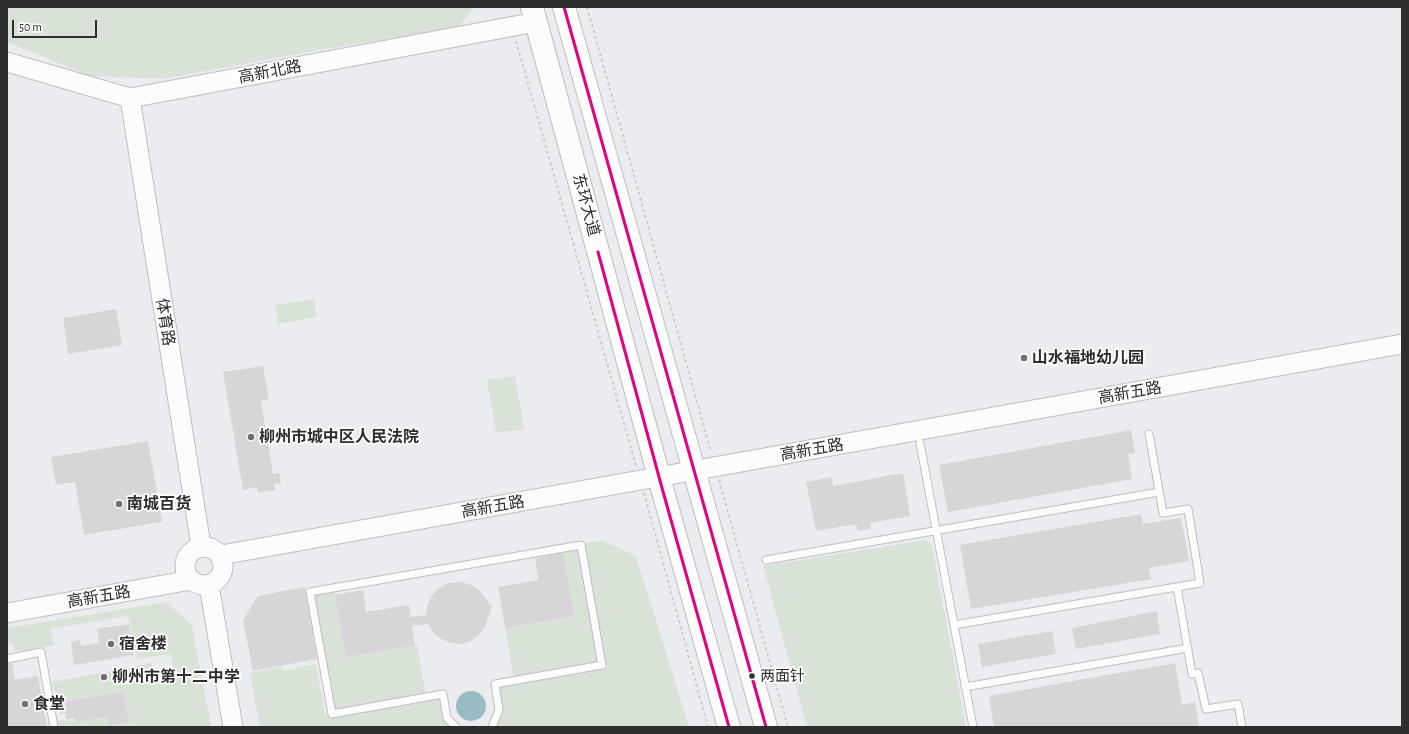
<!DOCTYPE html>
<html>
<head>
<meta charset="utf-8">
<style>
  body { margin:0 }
  #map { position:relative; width:1409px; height:734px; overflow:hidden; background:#ebecf0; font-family:"Alegreya Sans",sans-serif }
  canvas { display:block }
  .frame { position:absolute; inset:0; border:8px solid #2e2e30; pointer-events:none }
  .scale { position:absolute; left:12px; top:20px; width:85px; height:18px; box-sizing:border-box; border:2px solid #2e2e30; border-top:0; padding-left:5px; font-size:12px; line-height:14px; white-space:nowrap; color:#2e2e30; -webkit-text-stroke:3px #fff; paint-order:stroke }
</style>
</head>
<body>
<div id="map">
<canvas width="1409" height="734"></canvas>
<div class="frame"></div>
<div class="scale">50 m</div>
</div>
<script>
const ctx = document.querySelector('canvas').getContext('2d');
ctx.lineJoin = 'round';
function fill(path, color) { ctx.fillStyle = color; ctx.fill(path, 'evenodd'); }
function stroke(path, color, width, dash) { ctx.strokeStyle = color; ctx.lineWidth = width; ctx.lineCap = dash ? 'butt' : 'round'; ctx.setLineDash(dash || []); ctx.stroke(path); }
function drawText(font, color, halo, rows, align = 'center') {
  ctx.font = font + ' "Alegreya Sans","Noto Sans SC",sans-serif'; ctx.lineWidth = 3.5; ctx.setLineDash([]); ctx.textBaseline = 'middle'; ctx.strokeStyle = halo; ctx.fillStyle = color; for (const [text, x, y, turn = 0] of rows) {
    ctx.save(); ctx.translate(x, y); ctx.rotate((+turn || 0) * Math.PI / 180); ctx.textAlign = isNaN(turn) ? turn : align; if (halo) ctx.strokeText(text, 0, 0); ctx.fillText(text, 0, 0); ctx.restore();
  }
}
const green = new Path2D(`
  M7 7H474L459 27 308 52 163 79 90 76 7 42Z
  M314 299 317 317 278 324 275 305Z
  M515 376 524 429 496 433 487 380Z
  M601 540 636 556 689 727H495L499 710 495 684 514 680 505 628 574 616 561 549 581 545Z
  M926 540 932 545 966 727H807L763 566Z
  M334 588 346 657 417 644 426 697 443 694 452 727H260L250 673 281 667 282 671 316 664 325 714H332L310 592Z
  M166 602 192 625 211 727H54L53 721 66 720 75 722 107 717 109 726 129 722 123 692 64 702 66 714H59L52 682 152 663 155 672 148 677 150 684 173 669 171 654 137 659 128 616 50 629 54 645 15 652 13 644 7 645V628Z`);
const water = new Path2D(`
  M456 706a15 15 0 1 1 30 0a15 15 0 1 1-30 0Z`);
const building = new Path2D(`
  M116 309 122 345 68 354 63 318Z
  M263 366 269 399 261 401 273 474 279 473 281 483 274 484 275 490 258 493 257 487 243 490 223 372Z
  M1131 430 1135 453 1128 454 1132 479 948 512 939 465Z
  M148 441 162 522 84 535 75 482 56 485 51 457Z
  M903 473 910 516 870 523 871 528 858 531 856 524 816 531 806 482 832 477 833 486Z
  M1141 514 1143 524 1181 518 1189 561 1149 568 1151 579 971 609 960 545Z
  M563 553 574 616 505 628 498 587 538 580 535 558Z
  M459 582 469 584 478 589 492 606 485 627 479 635 471 641 461 644 451 643 441 639 433 632 428 624 412 626 415 645 346 657 335 595 363 590 366 612 409 605 411 617 426 615 428 604 432 595 439 588 449 583Z
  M305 587 317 659 253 671 243 620 258 596Z
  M1157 611 1160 634 1076 649 1072 628Z
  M129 624 134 655 74 665 71 642 80 640 81 646 99 643 97 629Z
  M1052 631 1056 654 982 667 978 644Z
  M12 663 15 680 38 676 47 727H7V664Z
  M1175 663 1182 705 1195 702 1199 727H994L989 696Z
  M123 692 129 722 109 726 107 717 75 722 74 718 66 720 64 702Z`);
const path = new Path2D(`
  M587 7 711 452
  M516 41 636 466
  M719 480 788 727
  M644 493 708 727`);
const lane = new Path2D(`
  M920 443 973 727
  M766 560 1159 492
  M1177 587 1192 674 1198 673 1206 709 1238 704 1242 727
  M954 625 1200 583 1188 509 1163 513 1149 434
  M7 659 41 652 54 727
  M965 687 1188 648
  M456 727 447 718 443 694 332 714 310 592 581 545 602 665 495 684 499 710 492 727`);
const secondary = new Path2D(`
  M7 62 130 98 536 22
  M130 98 201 546
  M185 566a19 19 0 1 1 38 0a19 19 0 1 1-38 0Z
  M221 555 1402 344
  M209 585 233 727
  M7 613 191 580`);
const highway = new Path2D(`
  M532 7 662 488 729 727
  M564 7 766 727`);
const bus1 = new Path2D(`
  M564 7 766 727
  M598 252 662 488 729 727`);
const markers = [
  [1024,358,4,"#707073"],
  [251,437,4,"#707073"],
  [119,504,4,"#707073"],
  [111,644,4,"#707073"],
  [752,676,3.5,"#2e2e30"],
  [104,677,4,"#707073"],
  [25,704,4,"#707073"]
];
const busNames = [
  ["两面针",760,676]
];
const streetNames = [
  ["高新北路",270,72,-11],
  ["东环大道",586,205,75],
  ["体育路",165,322,81],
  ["高新五路",1130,393,-10],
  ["高新五路",812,450,-10],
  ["高新五路",493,507,-10],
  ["高新五路",99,597,-10]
];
const poiNames = [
  ["山水福地幼儿园",1032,358],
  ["柳州市城中区人民法院",259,437],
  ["南城百货",127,504],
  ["宿舍楼",119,644],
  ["柳州市第十二中学",112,677],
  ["食堂",33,704]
];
fill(green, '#d9e2d7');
fill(water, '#98bcc2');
fill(building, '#d7d5d7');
stroke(lane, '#bebec1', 9);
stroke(secondary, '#bebec1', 21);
stroke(highway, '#bebec1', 24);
stroke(path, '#ccc', 2, [3, 3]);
stroke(lane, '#fcfcfd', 7);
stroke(secondary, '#fcfcfd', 19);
stroke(highway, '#fcfcfd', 22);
stroke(bus1, '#e5007d', 3);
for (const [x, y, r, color] of markers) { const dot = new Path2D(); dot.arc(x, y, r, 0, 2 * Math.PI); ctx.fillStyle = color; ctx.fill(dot); stroke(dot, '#fff', 1.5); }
drawText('15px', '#2e2e30', '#fff', busNames, 'left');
drawText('16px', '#2e2e30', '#fff', streetNames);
drawText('bold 16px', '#2e2e30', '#fff', poiNames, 'left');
</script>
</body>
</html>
